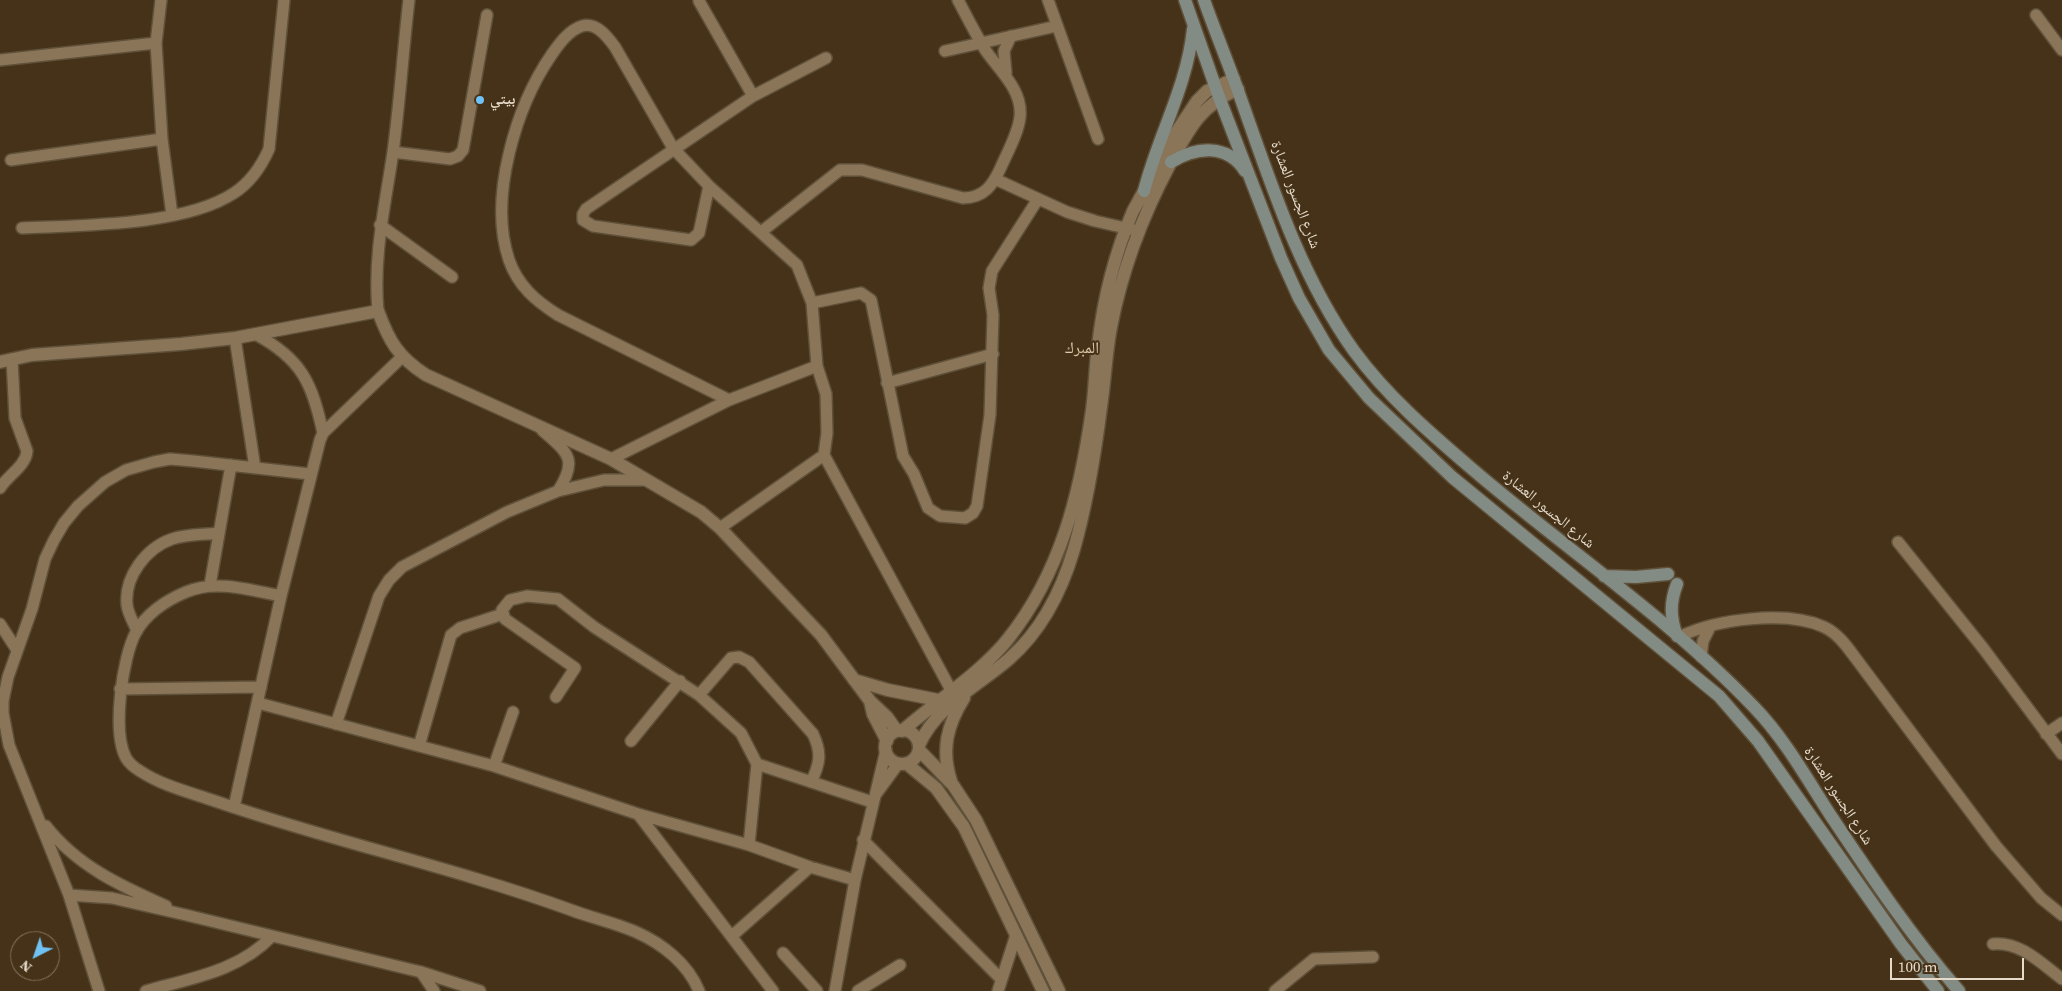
<!DOCTYPE html>
<html>
<head>
<meta charset="utf-8">
<style>
  body { margin:0 }
  #map { position:relative; width:2062px; height:991px; overflow:hidden; background:#453218; font-family:"Source Serif 4",serif }
  canvas { display:block }
  .north { position:absolute; left:10px; top:931px; width:50px; height:50px; box-sizing:border-box; background:#453218; border:1px solid #857560; border-radius:50%; rotate:221deg; font-size:14px; font-weight:700; line-height:20px; text-align:center; color:#e6dacb }
  .north::after { content:''; display:block; margin:auto; width:18px; height:22px; background:#70c1f4; clip-path:polygon(50% 0,100% 100%,50% 72%,0 100%) }
  .scale { position:absolute; left:1890px; top:958px; width:134px; height:22px; box-sizing:border-box; border:2px solid #e6dacb; border-top:0; padding-left:6px; font-size:15px; line-height:18px; white-space:nowrap; color:#e6dacb; -webkit-text-stroke:4px #453218; paint-order:stroke }
</style>
</head>
<body>
<div id="map">
<canvas width="2062" height="991"></canvas>
<div class="north">N</div>
<div class="scale">100 m</div>
</div>
<script>
const ctx = document.querySelector('canvas').getContext('2d');
ctx.lineJoin = 'round';
function stroke(path, color, width, dash) { ctx.strokeStyle = color; ctx.lineWidth = width; ctx.lineCap = dash ? 'butt' : 'round'; ctx.setLineDash(dash || []); ctx.stroke(path); }
function drawText(font, color, halo, rows, align = 'center') {
  ctx.font = font + ' "Source Serif 4","Noto Naskh Arabic",serif'; ctx.lineWidth = 4; ctx.setLineDash([]); ctx.textBaseline = 'middle'; ctx.strokeStyle = halo; ctx.fillStyle = color; for (const [text, x, y, turn = 0] of rows) {
    ctx.save(); ctx.translate(x, y); ctx.rotate((+turn || 0) * Math.PI / 180); ctx.textAlign = isNaN(turn) ? turn : align; if (halo) ctx.strokeText(text, 0, 0); ctx.fillText(text, 0, 0); ctx.restore();
  }
}
const minor = new Path2D(`
  M1048 0 1098 139
  M699 1 753 96
  M2036 15 2062 50
  M945 51 1057 26
  M0 60 156 43
  M1006 73 1004 51 1011 36
  M162 139 172 215
  M393 152 450 159 458 156 463 150 487 15
  M11 160 162 139 156 43 161 0
  M995 179 1067 212 1095 221 1134 230
  M709 186 699 233 691 240 593 226 583 220V214L586 209 753 96 826 58
  M380 225 452 277
  M22 228C82 225 184 226 234 193 251 182 261 167 269 149L284 0
  M761 232 840 170H862L963 198C984 198 993 185 1001 167 1008 151 1018 134 1020 117 1023 90 999 70 986 51 976 35 967 17 958 0
  M812 303 861 293 871 300 903 456 914 474 928 508 940 516 965 518 973 513 977 506 990 415 993 315 989 288 992 271 1038 199
  M378 311C373 256 385 206 393 152 400 101 403 50 409 0
  M255 334C302 359 312 383 323 433
  M235 338 255 468
  M887 383 993 354
  M542 430C567 452 579 459 558 491
  M824 455 951 690
  M611 459 729 400 817 366
  M310 474 193 461 170 459 154 462 126 470 105 482 78 506 64 523 54 540 45 559 32 609 8 677 3 701V713L9 745 69 895 112 898 186 915 421 972 480 991
  M0 488C8 475 26 466 27 451L15 418 12 359
  M720 528 824 455 827 433 826 394 817 366 812 303 797 265 709 186 673 148 615 47C607 36 596 22 582 26 569 30 559 44 552 54 516 106 488 198 509 260 518 286 536 301 558 315L729 400
  M1898 542 1983 648 2062 754
  M210 585 231 465
  M281 596C250 590 216 579 186 592 167 600 147 613 136 632 122 658 112 732 126 758 129 763 135 768 140 771 161 785 188 792 212 800 330 841 453 867 571 910 592 918 616 923 636 932 663 944 688 964 699 991
  M0 624 17 650
  M137 631C134 623 128 614 127 605 124 577 146 548 172 539 187 534 203 535 218 533
  M1679 637C1716 619 1786 610 1824 627 1837 633 1846 645 1854 656L1996 846 2041 898 2062 915
  M1701 657 1703 641 1710 627
  M120 689 261 687
  M699 695 731 658 739 657 749 662 813 734C822 753 820 764 811 782
  M556 697 575 668 505 619 502 610 510 600 527 596 558 599 594 627 699 695 741 733 757 764 872 802
  M258 703 494 766 638 814 749 845 810 867 855 880
  M336 724 379 596 389 580 402 567 507 512 558 491 604 480H647
  M2046 734 2062 723
  M631 741 680 681
  M419 746 451 635 460 628 503 614
  M494 766 513 712
  M876 794 898 764
  M234 807 281 596 320 440 323 433 401 358
  M638 814 773 991
  M46 826C77 866 121 886 166 906
  M863 840 1000 978
  M749 845 757 764
  M69 895 99 991
  M733 935 810 867
  M1993 944C2020 941 2042 964 2062 979
  M783 953 817 991
  M421 972 434 991
  M146 991C192 978 239 971 272 936
  M835 991 855 880 886 750
  M858 991 900 965
  M998 991 1016 935
  M1275 991 1314 959 1373 957`);
const tertiary = new Path2D(`
  M0 362 32 355 181 344 235 338 378 311C389 341 398 357 426 375L611 459 701 512 720 528 821 635 870 701 887 717 897 731
  M854 680 888 690 938 700
  M870 701 873 714 887 741
  M885 747a17 17 0 1 1 34 0a17 17 0 1 1-34 0Z
  M902 731C935 702 982 672 1008 639 1061 572 1080 494 1092 410 1095 389 1095 367 1098 346 1103 301 1115 253 1133 211L1177 131 1197 101 1207 91 1234 79
  M919 745C936 706 978 686 1009 659 1041 631 1062 590 1074 549 1087 503 1095 454 1101 407 1105 380 1106 353 1111 327 1122 270 1142 217 1169 166 1188 131 1199 106 1238 89
  M919 750 953 785 976 820 1059 991
  M907 764 936 788 964 827 1043 991
  M951 781C941 750 947 725 964 698`);
const secondary = new Path2D(`
  M1185 0 1219 97 1281 258 1299 298 1329 350 1369 398 1452 477 1719 696 1758 741 1901 944 1938 991
  M1204 0C1216 34 1230 67 1242 102 1272 187 1301 277 1354 351 1387 396 1429 432 1471 468 1564 548 1669 618 1754 707 1785 739 1807 779 1831 816 1871 876 1911 936 1959 991
  M1171 162C1196 147 1227 143 1245 171
  M1144 191C1158 136 1187 87 1193 29
  M1604 576 1636 577 1668 574
  M1677 636C1670 617 1670 602 1677 584`);
const markers = [
  [480,100,5,"#70c1f4"]
];
const poiNames = [
  ["بيتي",490,100]
];
const streetNames = [
  ["شارع الجسور العشارة",1295,195,69],
  ["شارع الجسور العشارة",1548,510,39],
  ["شارع الجسور العشارة",1838,796,57]
];
const neighbourhoodNames = [
  ["المبرك",1082,349]
];
stroke(minor, '#5f5039', 14);
stroke(tertiary, '#5f5039', 15);
stroke(secondary, '#5f5039', 15);
stroke(minor, '#8a7558', 11);
stroke(tertiary, '#8a7558', 12);
stroke(secondary, '#838b85', 12);
for (const [x, y, r, color] of markers) { const dot = new Path2D(); dot.arc(x, y, r, 0, 2 * Math.PI); ctx.fillStyle = color; ctx.fill(dot); stroke(dot, '#453218', 2); }
drawText('bold 15px', '#e6dacb', '#453218', poiNames, 'left');
drawText('15px', '#e6dacb', '#453218', streetNames);
drawText('16px', '#e1caab', '#453218', neighbourhoodNames);
</script>
</body>
</html>
